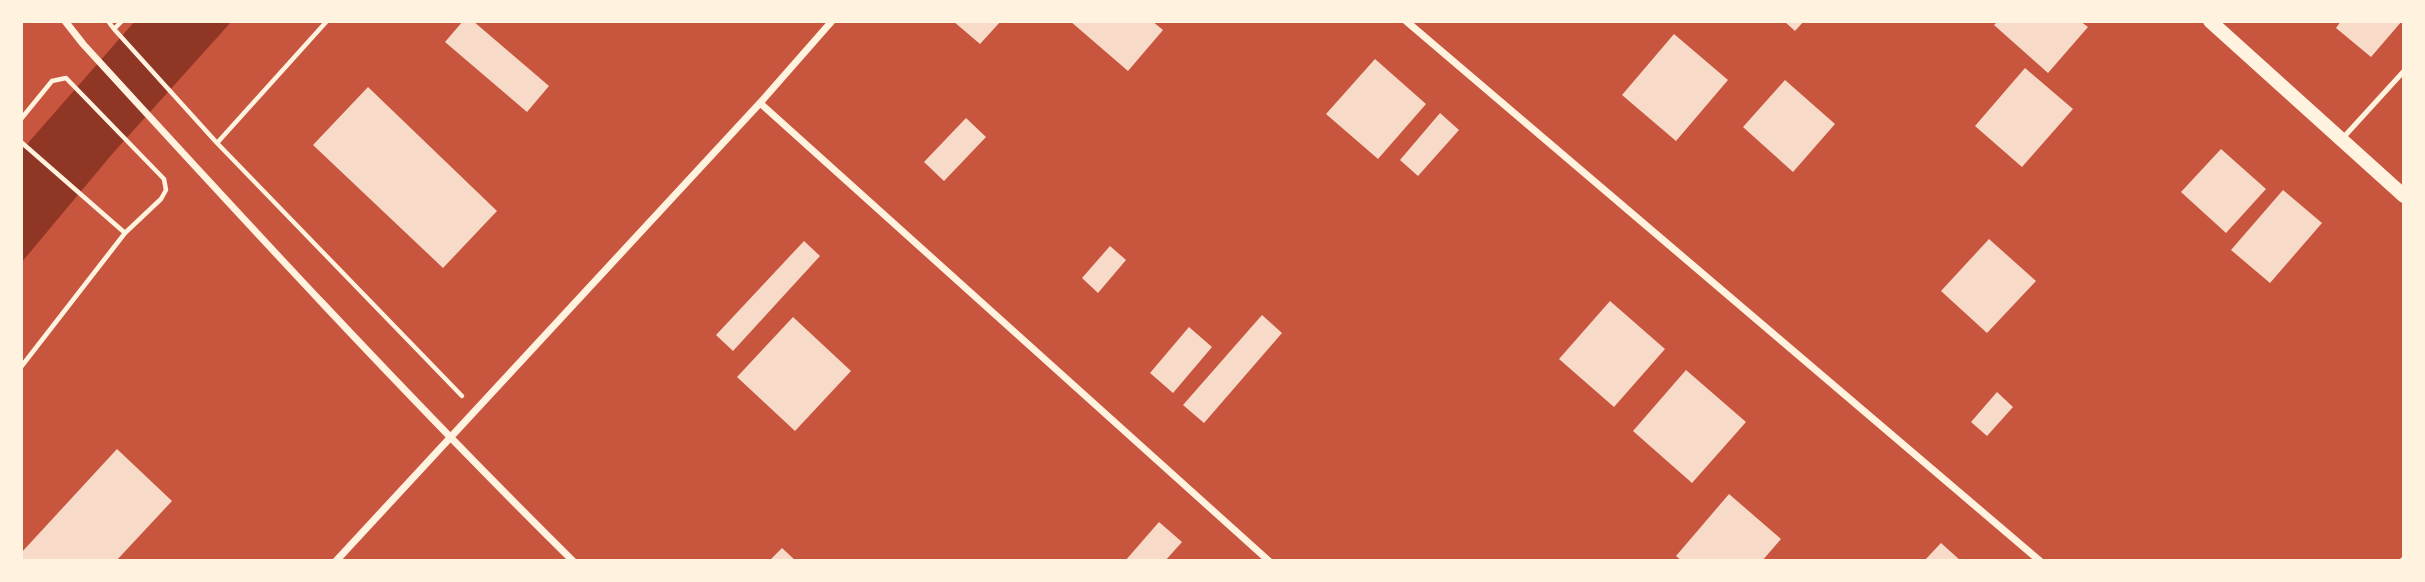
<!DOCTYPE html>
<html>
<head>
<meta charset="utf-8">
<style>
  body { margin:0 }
  #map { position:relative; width:2425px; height:582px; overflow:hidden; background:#c8553d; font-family:Roboto,sans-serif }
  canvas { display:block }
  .frame { position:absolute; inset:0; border:23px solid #fff3e0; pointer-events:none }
</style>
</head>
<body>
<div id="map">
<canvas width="2425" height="582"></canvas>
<div class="frame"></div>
</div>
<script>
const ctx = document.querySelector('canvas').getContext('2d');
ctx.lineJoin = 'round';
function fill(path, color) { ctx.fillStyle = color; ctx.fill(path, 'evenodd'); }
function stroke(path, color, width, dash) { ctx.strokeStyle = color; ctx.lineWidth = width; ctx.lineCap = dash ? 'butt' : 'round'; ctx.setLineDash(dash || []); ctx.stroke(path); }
const water = new Path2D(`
  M135 21H232L113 153 21 263V151Z`);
const building = new Path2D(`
  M463 21H473L549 86 527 112 445 42Z
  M953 21H1001L980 44Z
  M1070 21H1152L1163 30 1128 71Z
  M1784 21H1804L1795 31Z
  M1998 21H2080L2088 27 2048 73 1994 25Z
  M2341 21H2402L2371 57 2336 28Z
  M1674 34 1728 80 1676 141 1622 95Z
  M1375 59 1426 104 1378 159 1326 114Z
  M2025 68 2073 109 2022 167 1975 126Z
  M1785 80 1835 124 1793 172 1743 127Z
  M368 87 497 211 443 268 313 145Z
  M1440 113 1459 130 1418 176 1400 160Z
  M966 118 986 137 944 181 924 162Z
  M2221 149 2266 189 2226 233 2181 192Z
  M2283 190 2322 223 2270 283 2231 250Z
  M1989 239 2036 281 1987 333 1941 291Z
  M804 241 820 256 733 351 716 335Z
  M1110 246 1126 260 1098 293 1082 278Z
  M1610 301 1665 349 1614 407 1559 359Z
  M1262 315 1282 333 1204 423 1183 405Z
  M793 317 851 371 795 431 737 377Z
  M1189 327 1212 347 1173 393 1150 373Z
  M1686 370 1746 422 1692 483 1633 431Z
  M1997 392 2013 407 1987 436 1971 422Z
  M117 449 172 501 116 561H21V553Z
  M1729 494 1781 539 1762 561H1682L1676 556Z
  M1159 522 1182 542 1165 561H1125Z
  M1941 543 1961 561H1924Z
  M782 548 796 561H769Z`);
const path = new Path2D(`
  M108 21 114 29
  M122 21 114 29 217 143 327 21
  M21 119 52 81 66 78 164 179 166 190 161 199 125 233 21 367
  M21 142 125 233
  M217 143 462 396`);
const service = new Path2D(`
  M2342 139 2404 71`);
const minor = new Path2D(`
  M65 21 83 44C243 219 404 394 573 561
  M1406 21 2040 561
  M760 103 1269 561
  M336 561 760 103 832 21
  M2403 561 2404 560`);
const secondary = new Path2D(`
  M2210 21 2404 196`);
fill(water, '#8f3625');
fill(building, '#f7dbc8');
stroke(path, '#fff3e0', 4.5);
stroke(service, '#fff3e0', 5);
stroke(minor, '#fff3e0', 7);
stroke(secondary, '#fff3e0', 14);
</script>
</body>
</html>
